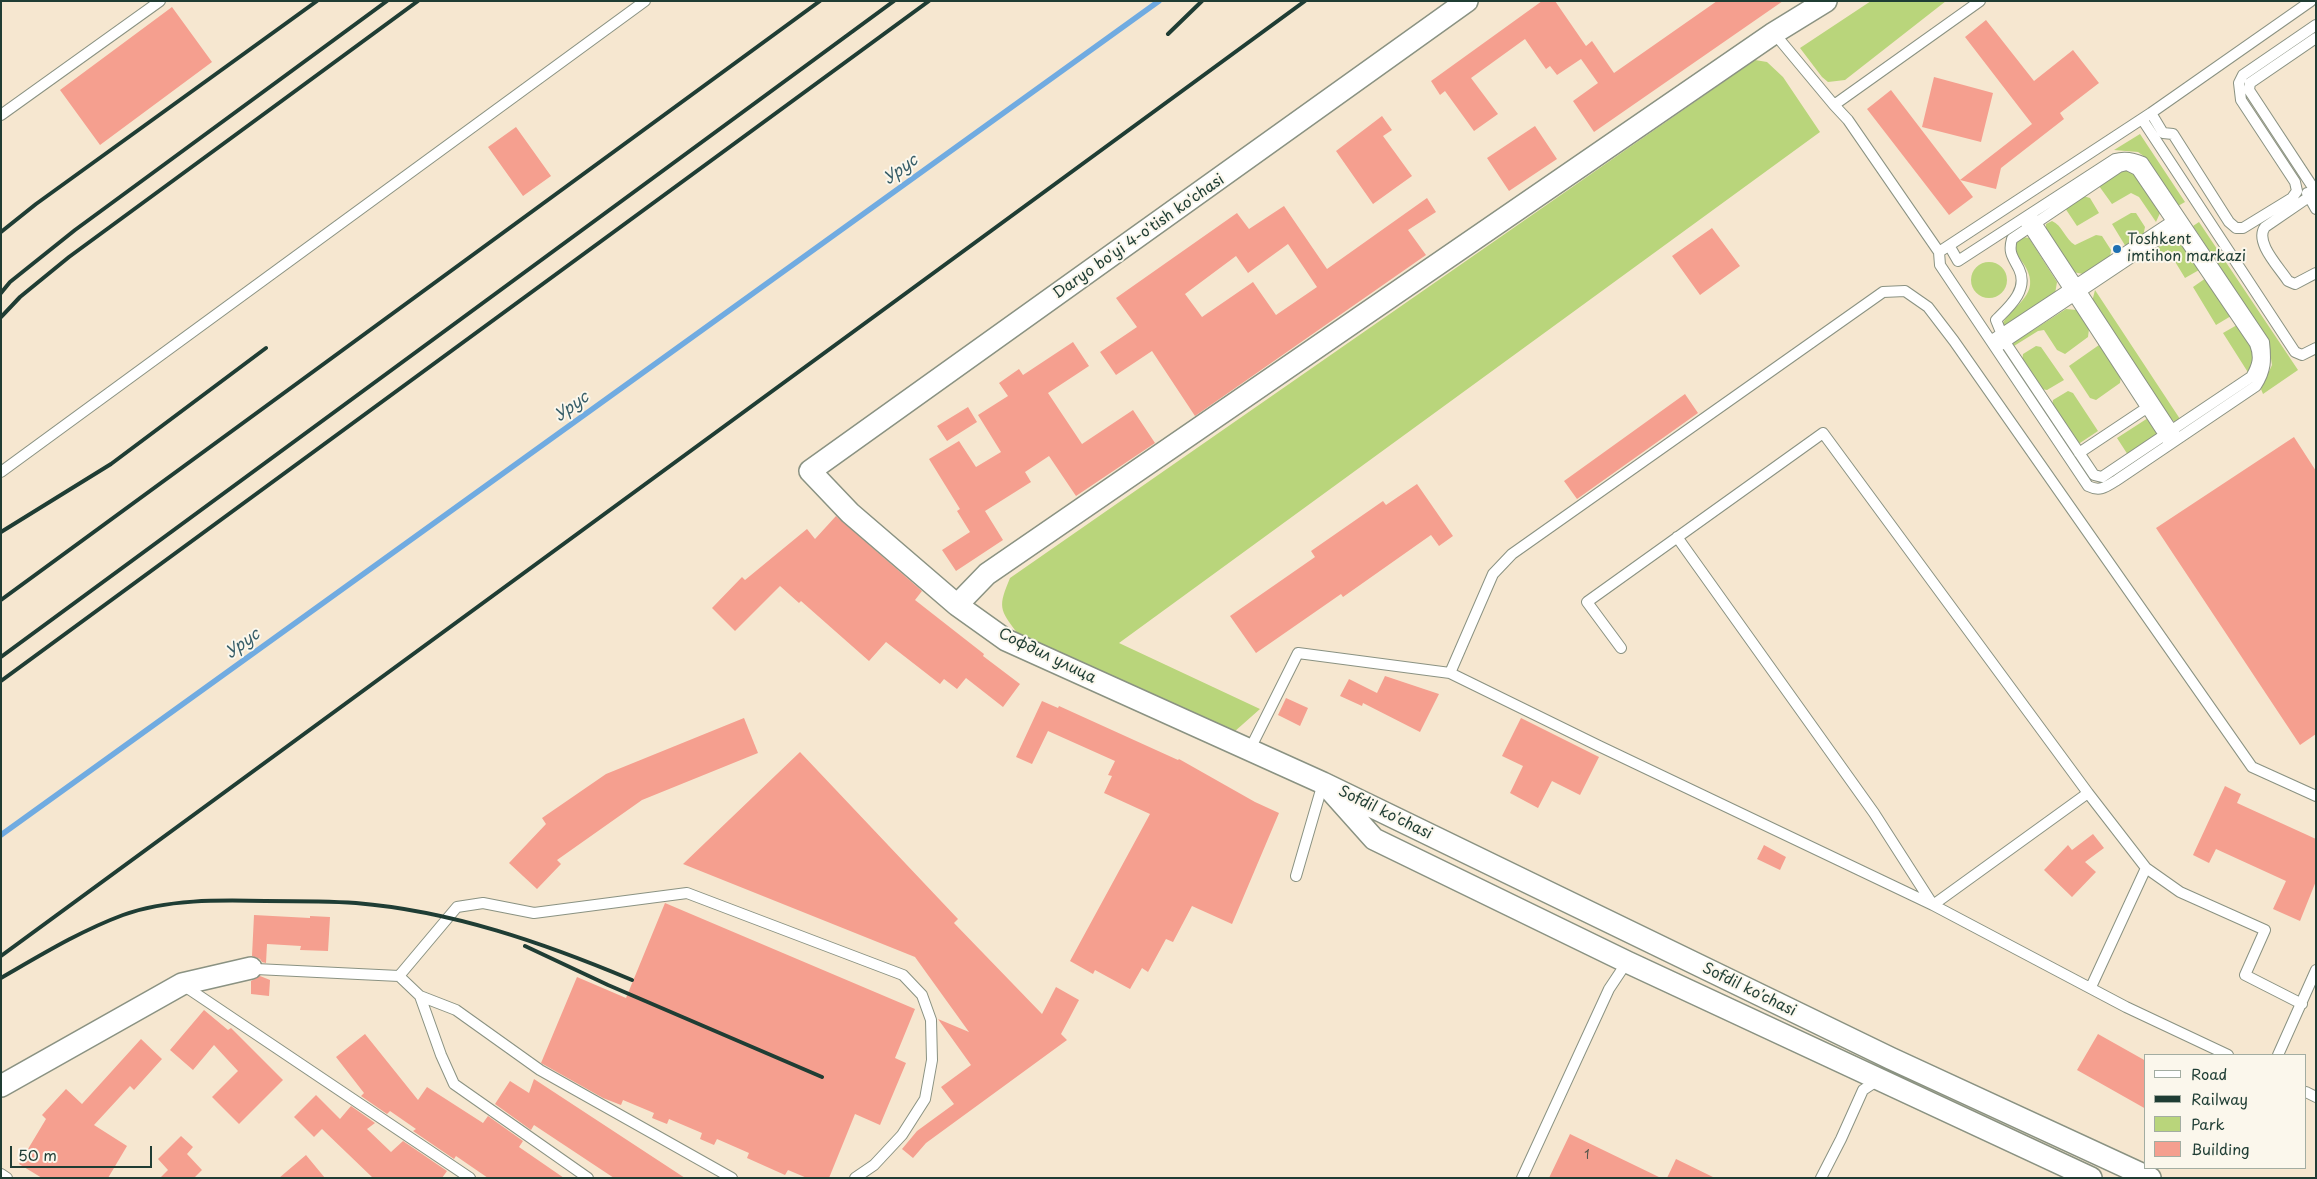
<!DOCTYPE html>
<html>
<head>
<meta charset="utf-8">
<style>
  body { margin:0 }
  #map { position:relative; width:2317px; height:1179px; overflow:hidden; background:#f6e7d0; font-family:"Playpen Sans",sans-serif }
  canvas { display:block }
  .frame { position:absolute; inset:0; border:2px solid #1f3d34; pointer-events:none }
  .legend { position:absolute; left:2144px; top:1054px; width:162px; height:115px; box-sizing:border-box; background:#fbf7ec; border:1px solid #a3ada2; margin:0; padding:6px 9px; list-style:none; font-size:15px; color:#1f3d34 }
  .legend li { display:flex; align-items:center; gap:10px; height:25px }
  .legend b { width:25px; border:1px solid #a3ada2 }
  .scale { position:absolute; left:10px; top:1146px; width:142px; height:22px; box-sizing:border-box; border:2px solid #1f3d34; border-top:0; padding-left:6px; font-size:15px; line-height:18px; white-space:nowrap; color:#1f3d34; -webkit-text-stroke:4px #fbf7ec; paint-order:stroke }
</style>
</head>
<body>
<div id="map">
<canvas width="2317" height="1179"></canvas>
<div class="frame"></div>
<ul class="legend">
<li><b style="height:6px;background:#fff"></b>Road</li>
<li><b style="height:6px;background:#1f3d34"></b>Railway</li>
<li><b style="height:14px;background:#b9d57b"></b>Park</li>
<li><b style="height:14px;background:#f59f8f"></b>Building</li>
</ul>
<div class="scale">50 m</div>
</div>
<script>
const ctx = document.querySelector('canvas').getContext('2d');
ctx.lineJoin = 'round';
function fill(path, color) { ctx.fillStyle = color; ctx.fill(path, 'evenodd'); }
function stroke(path, color, width, dash) { ctx.strokeStyle = color; ctx.lineWidth = width; ctx.lineCap = dash ? 'butt' : 'round'; ctx.setLineDash(dash || []); ctx.stroke(path); }
function drawText(font, color, halo, rows, align = 'center') {
  ctx.font = font + ' "Playpen Sans",sans-serif'; ctx.lineWidth = 4; ctx.setLineDash([]); ctx.textBaseline = 'middle'; ctx.strokeStyle = halo; ctx.fillStyle = color; for (const [text, x, y, turn = 0] of rows) {
    ctx.save(); ctx.translate(x, y); ctx.rotate((+turn || 0) * Math.PI / 180); ctx.textAlign = isNaN(turn) ? turn : align; if (halo) ctx.strokeText(text, 0, 0); ctx.fillText(text, 0, 0); ctx.restore();
  }
}
const green = new Path2D(`
  M1871 1H1946L1845 80 1828 82 1822 77 1800 48Z
  M1755 60 1767 62 1783 77 1820 132 1119 643 1260 709 1234 732 1018 634C999 609 998 607 1010 578Z
  M2140 134 2185 202 2178 206 2145 157 2138 152 2114 150Z
  M2132 170 2160 213 2156 222 2139 197 2131 193 2112 204 2099 186 2123 171Z
  M2083 196 2090 198 2099 213 2077 226 2065 208Z
  M2131 213H2136L2145 227 2143 237 2126 247 2112 224Z
  M2052 221C2062 225 2065 239 2075 245L2096 235 2102 236 2111 250 2110 258 2083 274 2073 272 2046 229V224Z
  M2199 222 2298 370 2263 394 2261 389 2272 365 2268 340 2193 226Z
  M2023 237 2029 238 2057 282 2055 294 2004 329 2002 325C2011 306 2038 297 2028 272 2024 261 2015 256 2013 245Z
  M2173 238H2179L2199 270 2185 278 2168 250 2150 260 2152 251Z
  M1971 280a18 18 0 1 1 36 0a18 18 0 1 1-36 0Z
  M2206 278 2231 316 2216 325 2193 287Z
  M2095 290 2180 419 2176 423 2168 416 2092 302Z
  M2066 309 2077 310 2089 329 2088 337 2065 354 2057 350 2044 330 2038 331 2014 346 2013 343Z
  M2237 325C2250 344 2257 350 2249 374L2223 333Z
  M2099 345 2121 376 2120 383 2096 400 2090 398 2069 366Z
  M2036 346 2041 347 2064 380 2047 390 2041 389 2022 361 2023 354Z
  M2068 391 2073 393 2098 431 2077 445 2052 406 2053 400Z
  M2148 418 2158 433 2155 439 2128 455 2117 438Z`);
const stream = new Path2D(`
  M1 835 1159 1`);
const building = new Path2D(`
  M1542 1H1555L1586 46 1592 41 1614 73 1717 1H1783L1594 132 1573 101 1598 83 1581 59 1557 75 1550 66 1546 69 1525 39 1471 78 1498 114 1474 131 1445 91 1440 95 1431 81Z
  M172 7 212 62 100 145 60 90Z
  M1986 20 2034 81 2073 50 2099 83 2060 113 2064 119 2001 168 1996 189 1960 180 2032 124 1965 37Z
  M1934 77 1993 93 1981 142 1922 127Z
  M1891 90 1973 197 1949 215 1867 109Z
  M1382 116 1392 130 1383 136 1412 176 1373 204 1336 151Z
  M1535 126 1557 159 1509 191 1487 158Z
  M516 127 551 176 523 196 488 147Z
  M1427 198 1436 212 1408 230 1426 255 1195 416 1152 351 1116 375 1100 352 1137 327 1116 298 1237 213 1249 229 1284 206 1327 269ZM1288 244 1317 287 1276 315 1253 282 1202 317 1185 294 1236 256 1248 273Z
  M1712 228 1740 266 1700 295 1672 256Z
  M1073 342 1089 366 1048 393 1082 444 1133 410 1155 443 1076 496 1049 456 1025 472 1031 482 985 511 1003 540 956 571 942 550 970 532 957 511 960 509 929 459 959 441 976 467 1001 452 978 415 1008 396 999 383 1019 369 1023 375Z
  M1685 394 1698 413 1577 499 1564 481Z
  M968 407 977 422 947 441 937 426Z
  M2294 437 2316 471V734L2300 745 2156 528Z
  M1417 484 1453 536 1439 546 1431 535 1343 597 1341 594 1256 653 1230 616 1315 557 1311 551 1383 501 1386 505Z
  M836 516 922 591 915 600 984 654 983 656 1020 684 1003 707 966 678 957 689 944 679 940 684 886 642 869 661 801 601 799 603 780 586 735 631 712 608 742 577 745 580 807 529 815 539Z
  M1385 676 1439 694 1420 732 1363 703 1362 706 1340 696 1349 679 1377 693Z
  M1286 698 1308 708 1300 726 1278 715Z
  M1042 701 1058 708 1059 706 1178 760 1179 759 1255 802 1279 813 1232 924 1192 906 1173 942 1166 939 1148 972 1142 968 1130 989 1095 970 1093 974 1070 961 1150 814 1104 793 1112 776 1108 775 1115 761 1048 731 1032 764 1016 757Z
  M744 718 758 753 642 800 557 860 561 864 537 889 509 863 546 824 542 818 606 774Z
  M1521 718 1599 757 1580 795 1552 781 1538 808 1510 793 1523 766 1502 756Z
  M800 752 958 919 954 923 1042 1014 1056 987 1079 1000 1061 1034 1067 1040 926 1143 913 1158 902 1149 917 1131 954 1104 941 1087 971 1065 938 1019 969 1032 915 957 683 864Z
  M2225 786 2241 794 2237 803 2316 839V881L2300 921 2273 909 2286 881 2216 849 2209 863 2193 855Z
  M2093 834 2104 848 2085 862 2096 872 2072 897 2044 870 2068 845 2072 850Z
  M1764 845 1786 857 1780 870 1757 859Z
  M665 903 915 1009 895 1058 906 1063 880 1125 855 1114 829 1178H807L788 1170 785 1175 747 1158 749 1153 717 1139 714 1145 700 1139 702 1133 669 1119 667 1124 652 1118 654 1113 623 1100 621 1105 603 1098 541 1063 577 977 626 998Z
  M254 915 310 918V916L330 917 328 951 300 950 301 946 267 944 266 963 262 962 260 959 252 956Z
  M260 976 270 980 269 996 251 994V981Z
  M204 1010 228 1030 231 1028 283 1080 239 1124 212 1097 238 1071 214 1045 193 1070 170 1050Z
  M365 1034 418 1100 427 1087 483 1123 488 1116 523 1141 519 1147 564 1178H488L456 1156 454 1159 413 1131 416 1129 390 1111 387 1114 361 1096 364 1093 336 1057Z
  M2098 1034 2146 1061V1109L2077 1070Z
  M141 1039 162 1059 134 1090 130 1086 94 1125 127 1146 108 1178H42L19 1164 46 1119 42 1115 66 1089 82 1104Z
  M534 1079 685 1178H614L534 1125 531 1130 495 1104 510 1081 529 1093Z
  M316 1095 340 1119 351 1106 375 1123 367 1129 391 1152 403 1141 447 1171 442 1178H373L322 1129 314 1137 294 1117Z
  M1570 1134 1661 1178H1549Z
  M181 1136 193 1147 187 1154 202 1170 194 1178H160L168 1170 158 1159Z
  M306 1155 325 1178H279Z
  M1676 1159 1715 1178H1667Z`);
const lane = new Path2D(`
  M1774 33 1834 105 1980 1
  M2316 38 2250 83 2249 90 2316 192
  M1834 105 1848 120 1939 252 2151 113 2311 1
  M2151 113 2163 133 2173 134 2229 222 2236 228H2243L2292 198 2297 191 2295 182 2241 100 2239 83 2243 75 2316 25
  M1 115 160 1
  M2142 119 2295 352 2302 355 2316 348
  M2127 165 2137 170 2255 344C2260 357 2258 365 2251 377L2102 477 2094 475 2005 342 1996 320C2009 307 2029 290 2019 269 2013 257 2008 253 2012 239L2119 167Z
  M2316 192 2265 227C2254 242 2279 267 2288 281L2295 284 2316 273
  M2307 193 2316 209
  M2033 218 2176 436
  M2026 223 2168 441
  M1939 252 1940 265 2088 486C2100 492 2106 487 2117 480L2256 386C2266 371 2266 360 2264 342L2143 162C2134 158 2125 156 2115 159L1958 261 1950 247
  M1995 338 2177 218
  M1999 346 2180 225
  M2079 453 2151 405
  M1 472 645 1
  M1677 537 1874 813 1933 905 2088 793
  M1621 648 1587 602 1823 433 2088 793 2146 868 2180 892 2265 930 2245 975 2302 1004
  M1450 673 1493 574 1512 554 1883 292 1905 291 1928 307 1954 341 2252 767 2316 796
  M1250 749 1298 653 1450 673 1599 746 1933 905 2126 1007 2228 1055
  M1296 876 1323 783
  M256 969 399 976 420 996 441 1055 454 1084 588 1178
  M399 976 457 907 483 903 534 913 687 893 903 975 922 995 931 1020 932 1060 925 1099 902 1135 874 1165 855 1178
  M183 985 470 1178
  M2091 987 2146 868
  M420 996 456 1010 540 1070 732 1178
  M2278 1055 2316 970
  M2306 1092 2316 1097
  M1 1174 7 1178
  M1522 1178 1609 989 1627 962
  M1821 1178 1841 1139 1863 1090 1878 1080`);
const street = new Path2D(`
  M1467 1 810 471 850 513 957 605 1006 640 1323 783 1890 1058 2150 1178
  M957 605 987 574 1774 33 1826 1
  M1332 792 1374 839 1627 962 2091 1178
  M1 1086 182 984 251 968`);
const rail = new Path2D(`
  M1168 34 1202 1
  M1 232 36 204 317 1
  M1 293 10 282 75 230 387 1
  M1 317 20 297 69 257 418 1
  M1 532 111 464 266 348
  M1 600 820 1
  M1 657 894 1
  M1 681 929 1
  M525 946 608 985 822 1077
  M1 956 1305 1
  M1 978C41 955 80 931 123 915 167 899 219 900 265 901 295 901 326 901 356 903 452 911 544 943 632 980`);
const markers = [
  [2117,249,5,"#1f6fb2"]
];
const numberNames = [
  ["1",1587,1156]
];
const streetNames = [
  ["Daryo bo'yi 4-o'tish ko'chasi",1139,237,-35],
  ["Софдил улица",1047,656,26],
  ["Sofdil ko'chasi",1385,813,26],
  ["Sofdil ko'chasi",1749,990,26]
];
const poiNames = [
  ["Toshkent",2127,240],
  ["imtihon markazi",2127,257]
];
const waterNames = [
  ["Урус",901,170,-36],
  ["Урус",572,407,-36],
  ["Урус",243,644,-36]
];
fill(green, '#b9d57b');
stroke(stream, '#70abe1', 5.5);
fill(building, '#f59f8f');
stroke(lane, '#8a9282', 12);
stroke(street, '#8a9282', 24);
stroke(lane, '#fff', 10);
stroke(street, '#fff', 21);
stroke(rail, '#1f3d34', 4);
for (const [x, y, r, color] of markers) { const dot = new Path2D(); dot.arc(x, y, r, 0, 2 * Math.PI); ctx.fillStyle = color; ctx.fill(dot); stroke(dot, '#fbf7ec', 2); }
drawText('12px', '#54564b', null, numberNames);
drawText('15px', '#1f3d34', '#fbf7ec', streetNames);
drawText('15px', '#1f3d34', '#fbf7ec', poiNames, 'left');
drawText('italic 16px', '#375e68', '#fbf7ec', waterNames);
</script>
</body>
</html>
